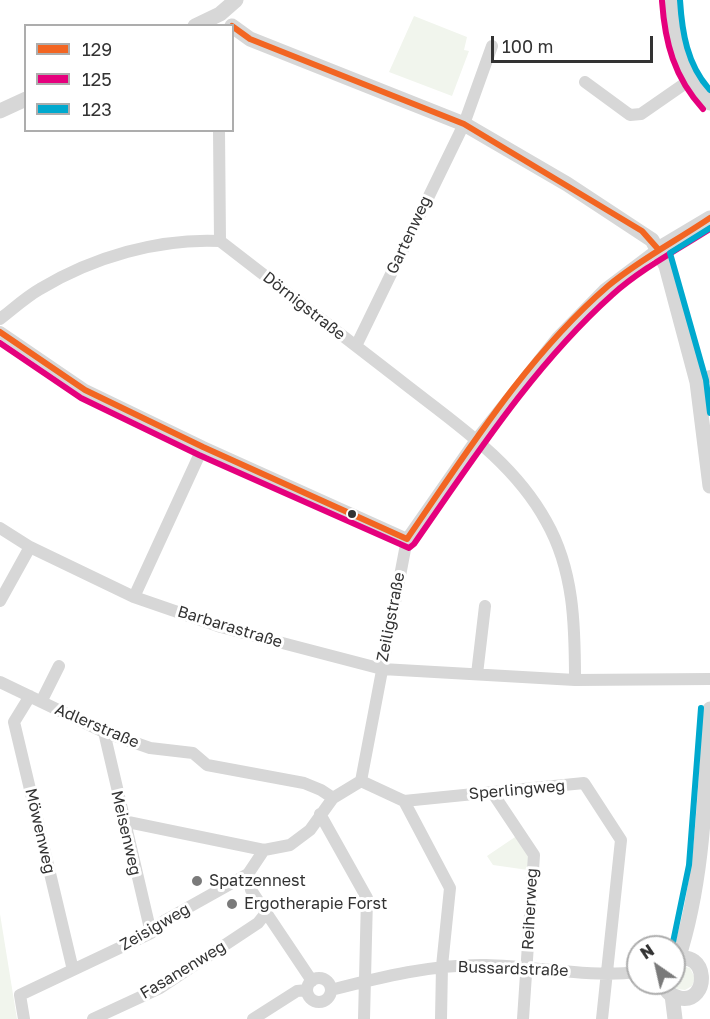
<!DOCTYPE html>
<html>
<head>
<meta charset="utf-8">
<style>
  body { margin:0 }
  #map { position:relative; width:710px; height:1019px; overflow:hidden; background:#fff; font-family:"Golos Text",sans-serif }
  canvas { display:block }
  .legend { position:absolute; left:24px; top:24px; width:210px; height:108px; box-sizing:border-box; background:#fff; border:2px solid #adadad; margin:0; padding:8px 10px; list-style:none; font-size:18px; color:#333 }
  .legend li { display:flex; align-items:center; gap:12px; height:30px }
  .legend b { width:30px; border:2px solid #adadad }
  .north { position:absolute; left:626px; top:935px; width:60px; height:60px; box-sizing:border-box; background:#fff; border:2px solid #adadad; border-radius:50%; rotate:326deg; font-size:16px; font-weight:700; line-height:24px; text-align:center; color:#333 }
  .north::after { content:''; display:block; margin:auto; width:21px; height:27px; background:#7a7a7a; clip-path:polygon(50% 0,100% 100%,50% 72%,0 100%) }
  .scale { position:absolute; left:491px; top:36px; width:162px; height:27px; box-sizing:border-box; border:3px solid #333; border-top:0; padding-left:8px; font-size:18px; line-height:21px; white-space:nowrap; color:#333; -webkit-text-stroke:4px #fff; paint-order:stroke }
</style>
</head>
<body>
<div id="map">
<canvas width="710" height="1019"></canvas>
<ul class="legend">
<li><b style="height:8px;background:#f26522"></b>129</li>
<li><b style="height:8px;background:#e5007d"></b>125</li>
<li><b style="height:8px;background:#00a9ce"></b>123</li>
</ul>
<div class="north">N</div>
<div class="scale">100 m</div>
</div>
<script>
const ctx = document.querySelector('canvas').getContext('2d');
ctx.lineJoin = 'round';
function fill(path, color) { ctx.fillStyle = color; ctx.fill(path, 'evenodd'); }
function stroke(path, color, width, dash) { ctx.strokeStyle = color; ctx.lineWidth = width; ctx.lineCap = dash ? 'butt' : 'round'; ctx.setLineDash(dash || []); ctx.stroke(path); }
function drawText(font, color, halo, rows, align = 'center') {
  ctx.font = font + ' "Golos Text",sans-serif'; ctx.lineWidth = 6; ctx.setLineDash([]); ctx.textBaseline = 'middle'; ctx.strokeStyle = halo; ctx.fillStyle = color; for (const [text, x, y, turn = 0] of rows) {
    ctx.save(); ctx.translate(x, y); ctx.rotate((+turn || 0) * Math.PI / 180); ctx.textAlign = isNaN(turn) ? turn : align; if (halo) ctx.strokeText(text, 0, 0); ctx.fillText(text, 0, 0); ctx.restore();
  }
}
const green = new Path2D(`
  M414 16 467 37 464 50 469 51 452 96 389 72Z
  M518 835 531 856 528 870 493 865 487 856Z
  M0 914 17 1019H0Z
  M682 966 690 968 695 978 692 986 685 990 677 989 671 983H674V970Z`);
const minor = new Path2D(`
  M585 82 630 115 641 114 690 80
  M219 130 220 241
  M220 241C279 286 337 332 396 377 450 420 512 459 546 521 574 570 575 625 575 680
  M0 319C13 309 26 297 40 289 93 257 159 238 220 241
  M0 332 85 390 203 447 407 539
  M356 346 464 124 492 46
  M697 382 710 376
  M0 528 30 547 134 597 221 627 382 669 575 680 710 679
  M134 597 203 447
  M0 601 30 547
  M477 674 485 606
  M0 682 104 732 150 748 193 753 207 765 304 783 321 790 333 798
  M30 696 14 722 73 970
  M41 702 59 666
  M104 732 151 933
  M361 781 407 539 476 440 557 338 605 289 658 249
  M361 781 404 801 584 783 621 840 602 1019
  M492 792 534 855 523 1019
  M404 801 450 888 442 966 441 1019
  M320 814 367 898 364 1019
  M123 821 264 850
  M248 874 251 890 312 981
  M307 990a12 12 0 1 1 24 0a12 12 0 1 1-24 0Z
  M331 990C381 977 434 964 486 965 536 966 588 978 638 972
  M24 1019 20 995 151 933 164 921 248 874 264 850 290 845 310 830 333 798 361 781
  M93 1019 160 988 258 923 266 913
  M253 1019 297 991 307 990`);
const tertiary = new Path2D(`
  M671 0C673 41 680 74 710 103
  M195 26 220 14 236 0
  M232 26 250 39 464 124 567 184 652 240 666 266 697 382 710 486
  M0 111 26 99
  M658 249 710 218
  M678 959C704 879 705 792 710 709
  M663 983C666 991 671 997 680 998 710 1004 709 947 674 960
  M672 995 675 1019`);
const bus1 = new Path2D(`
  M232 26 250 39 464 124 642 231 658 249
  M0 332 85 390 203 447 407 539C467 452 527 356 608 286 639 260 676 241 710 218`);
const bus2 = new Path2D(`
  M662 1C665 43 674 77 703 109
  M0 343 81 398 199 455 409 548 414 544C474 458 533 366 612 295 641 269 677 250 710 229`);
const bus3 = new Path2D(`
  M680 0C682 32 687 65 710 90
  M710 228 670 253 706 380 710 413
  M672 947 689 865 701 708`);
const markers = [
  [352,514,5,"#333"],
  [197,881,6,"#7a7a7a"],
  [232,904,6,"#7a7a7a"]
];
const streetNames = [
  ["Gartenweg",409,235,-65],
  ["Dörnigstraße",304,306,38],
  ["Zeiligstraße",391,617,-79],
  ["Barbarastraße",230,627,17],
  ["Adlerstraße",97,726,23],
  ["Sperlingweg",517,790,-5],
  ["Möwenweg",40,831,77],
  ["Meisenweg",126,833,77],
  ["Reiherweg",530,909,-87],
  ["Zeisigweg",155,927,-30],
  ["Bussardstraße",513,969,2],
  ["Fasanenweg",183,970,-31]
];
const poiNames = [
  ["Spatzennest",209,881],
  ["Ergotherapie Forst",244,904]
];
fill(green, '#f1f5ed');
stroke(minor, '#d7d7d7', 12);
stroke(tertiary, '#d7d7d7', 15);
stroke(bus1, '#f26522', 6);
stroke(bus2, '#e5007d', 6);
stroke(bus3, '#00a9ce', 6);
for (const [x, y, r, color] of markers) { const dot = new Path2D(); dot.arc(x, y, r, 0, 2 * Math.PI); ctx.fillStyle = color; ctx.fill(dot); stroke(dot, '#fff', 2); }
drawText('16px', '#333', '#fff', streetNames);
drawText('16px', '#333', '#fff', poiNames, 'left');
</script>
</body>
</html>
